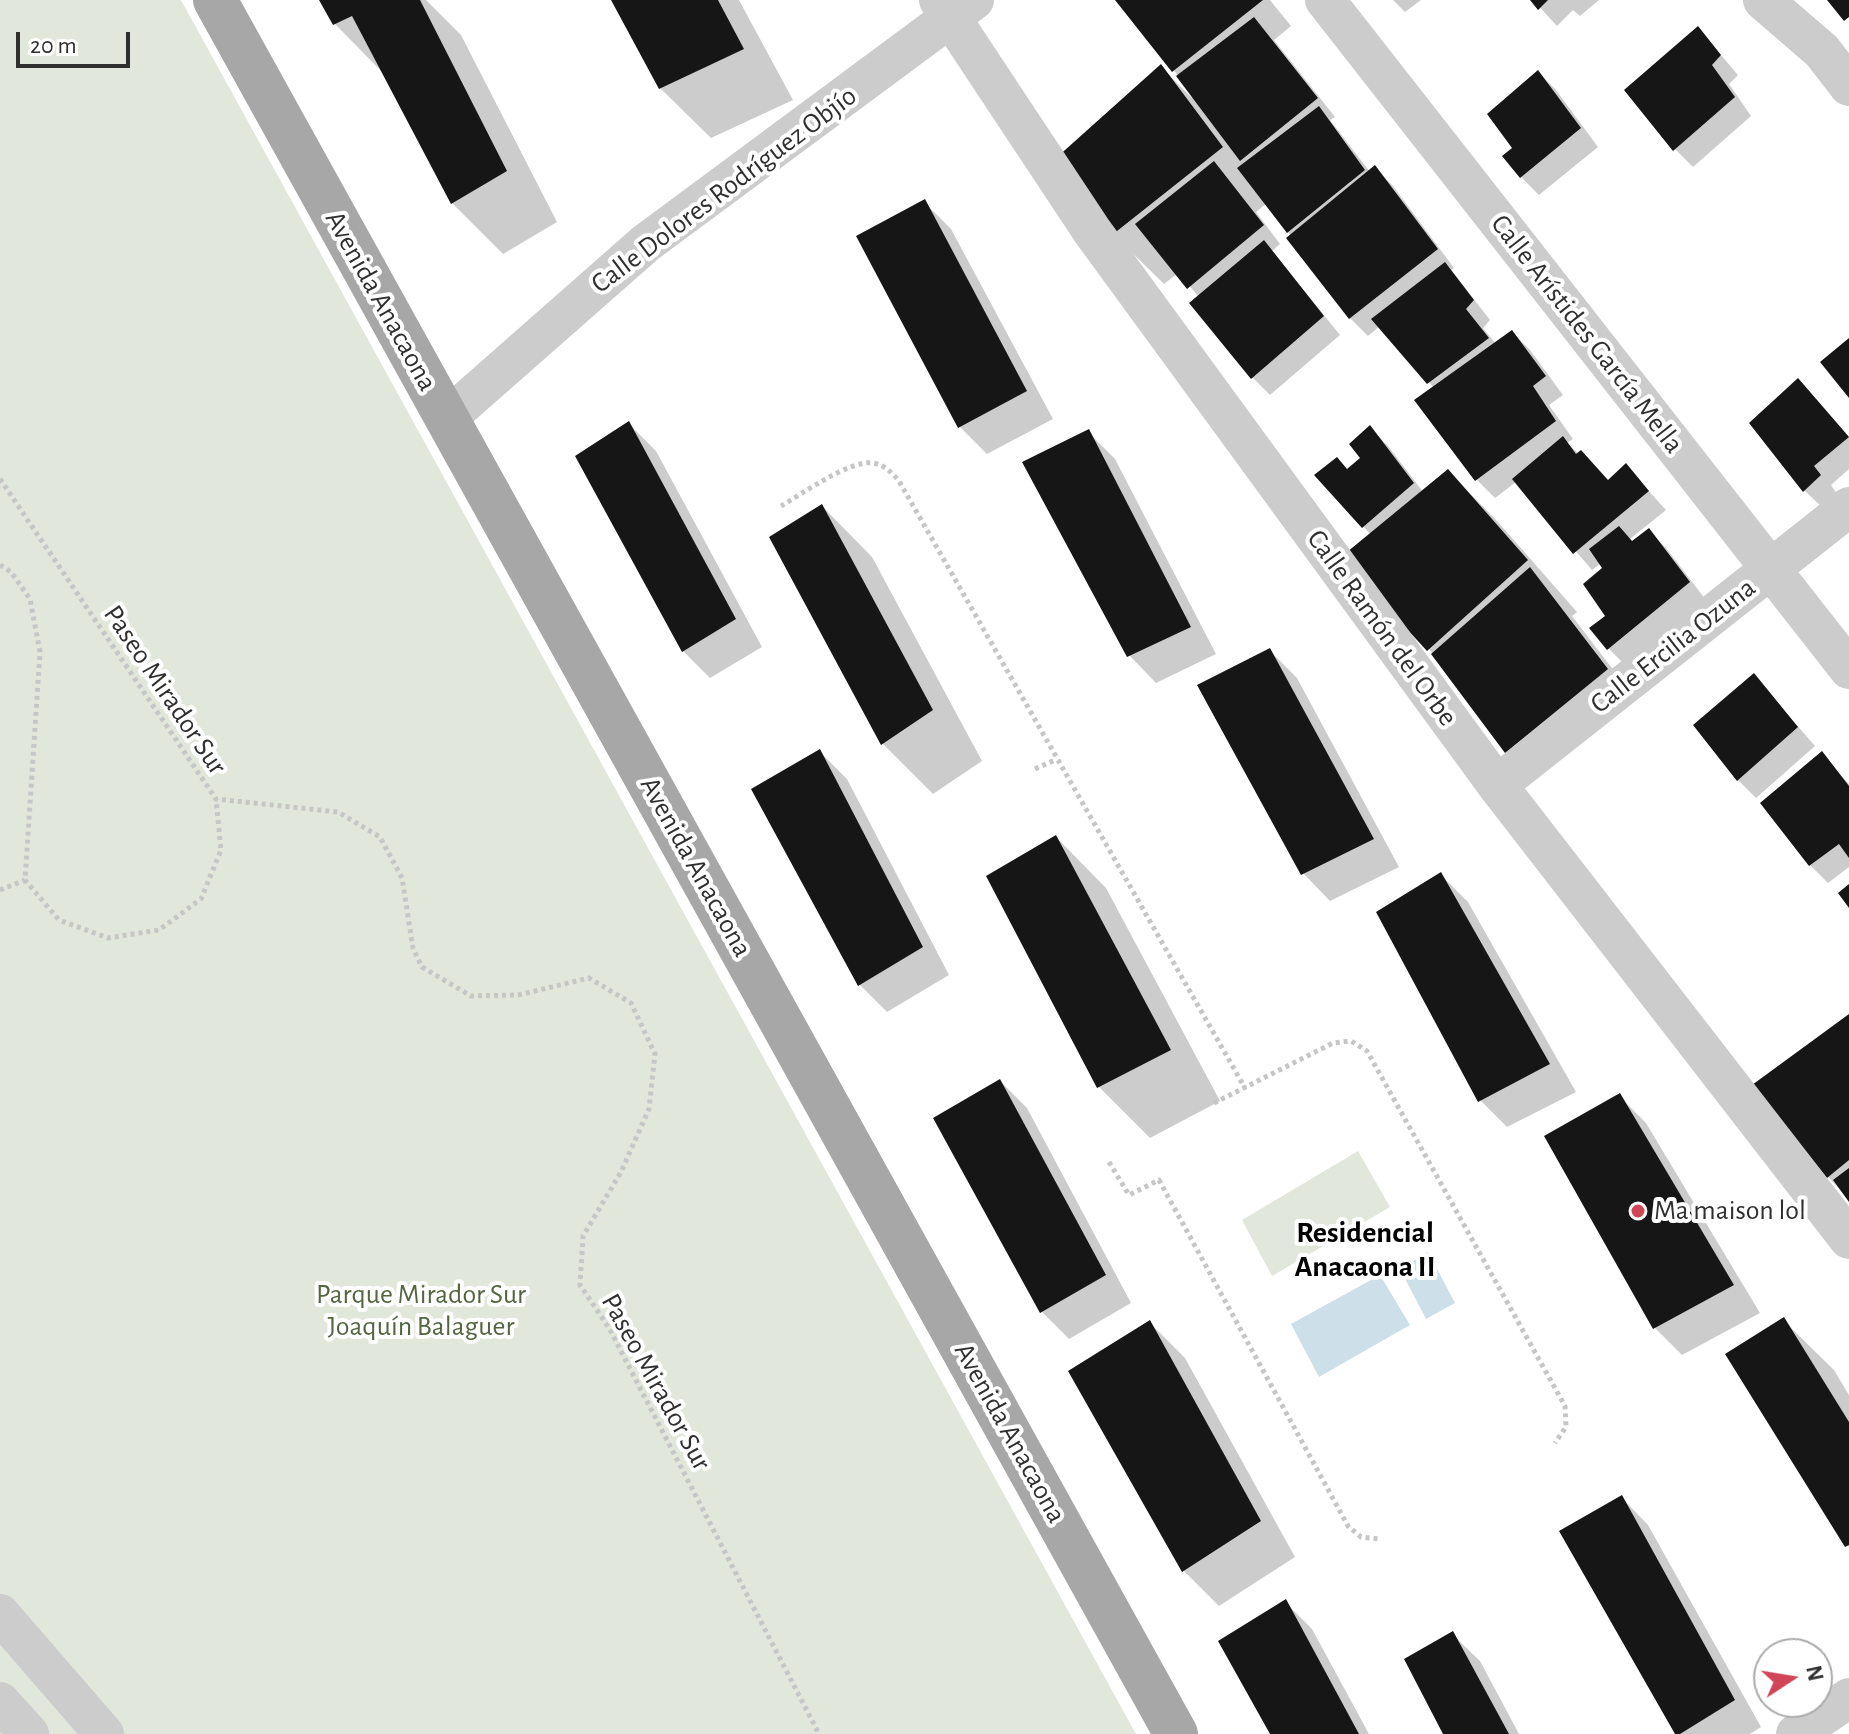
<!DOCTYPE html>
<html>
<head>
<meta charset="utf-8">
<style>
  body { margin:0 }
  #map { position:relative; width:1849px; height:1734px; overflow:hidden; background:#fff; font-family:"Alegreya Sans",sans-serif }
  canvas { display:block }
  .north { position:absolute; left:1753px; top:1638px; width:80px; height:80px; box-sizing:border-box; background:#fff; border:2px solid #acacac; border-radius:50%; rotate:78deg; font-size:22px; font-weight:700; line-height:32px; text-align:center; color:#2f2f2f }
  .north::after { content:''; display:block; margin:auto; width:28px; height:36px; background:#d14657; clip-path:polygon(50% 0,100% 100%,50% 72%,0 100%) }
  .scale { position:absolute; left:16px; top:32px; width:114px; height:36px; box-sizing:border-box; border:4px solid #2f2f2f; border-top:0; padding-left:10px; font-size:24px; line-height:28px; white-space:nowrap; color:#2f2f2f; -webkit-text-stroke:6px #fff; paint-order:stroke }
</style>
</head>
<body>
<div id="map">
<canvas width="1849" height="1734"></canvas>
<div class="north">N</div>
<div class="scale">20 m</div>
</div>
<script>
const ctx = document.querySelector('canvas').getContext('2d');
ctx.lineJoin = 'round';
function fill(path, color) { ctx.fillStyle = color; ctx.fill(path, 'evenodd'); }
function stroke(path, color, width, dash) { ctx.strokeStyle = color; ctx.lineWidth = width; ctx.lineCap = dash ? 'butt' : 'round'; ctx.setLineDash(dash || []); ctx.stroke(path); }
function drawText(font, color, halo, rows, align = 'center') {
  ctx.font = font + ' "Alegreya Sans",sans-serif'; ctx.lineWidth = 8; ctx.setLineDash([]); ctx.textBaseline = 'middle'; ctx.strokeStyle = halo; ctx.fillStyle = color; for (const [text, x, y, turn = 0] of rows) {
    ctx.save(); ctx.translate(x, y); ctx.rotate((+turn || 0) * Math.PI / 180); ctx.textAlign = isNaN(turn) ? turn : align; if (halo) ctx.strokeText(text, 0, 0); ctx.fillText(text, 0, 0); ctx.restore();
  }
}
const green = new Path2D(`
  M0 0H181L1136 1734H0Z
  M1358 1151 1390 1207 1272 1276 1242 1220Z`);
const water = new Path2D(`
  M1428 1252 1455 1303 1426 1319 1400 1269Z
  M1380 1275 1410 1325 1319 1377 1291 1324Z`);
const shadow = new Path2D(`
  M322 0H426L461 35 557 222 503 254 452 203 385 75 335 24Z
  M613 0H739L793 100 711 138 660 88Z
  M1118 0H1270L1291 26 1274 40 1335 117 1330 120 1370 172 1375 168 1393 186 1454 268 1451 270 1490 320 1483 328 1496 344 1512 332 1530 350 1563 395 1549 405 1573 439 1567 443 1609 482 1626 466 1666 510 1630 539 1633 543 1649 531 1666 548 1706 600 1626 666 1608 648 1604 568 1601 563 1592 570 1516 482 1495 498 1477 480 1434 388 1380 326 1368 336 1350 318 1267 203 1256 212 1280 244 1272 251 1340 335 1270 395 1252 377 1199 297 1178 273 1164 284 1113 234 1161 67 1192 98 1194 96Z
  M1393 0H1421L1405 12Z
  M1533 0H1599L1580 16 1573 10 1557 26Z
  M1698 28 1738 75 1729 84 1751 116 1693 167 1675 149Z
  M1538 72 1556 90 1598 147 1539 195 1521 177 1515 148Z
  M924 202 951 229 1053 419 987 454 960 427Z
  M1816 399 1849 437V469L1831 485 1837 494 1823 508 1805 491 1751 423Z
  M629 424 656 451 762 647 710 678 683 651Z
  M1370 428 1388 446 1423 492 1448 471 1498 522 1577 612 1572 616 1634 697 1534 778 1507 752 1435 656 1344 558 1371 535 1317 475 1348 471 1363 458Z
  M1088 432 1115 459 1216 654 1156 683 1129 655Z
  M822 506 872 557 982 761 933 794 883 744Z
  M1270 651 1297 678 1399 867 1330 901 1303 873Z
  M1754 676 1815 746 1756 798 1738 780 1695 726Z
  M820 752 847 779 949 975 887 1012 860 985Z
  M1821 754 1849 784V867L1828 883 1810 865Z
  M1056 837 1106 888 1220 1101 1150 1138 1099 1087Z
  M1441 875 1468 902 1576 1092 1507 1127 1480 1100Z
  M1849 1016V1199L1828 1177Z
  M1000 1081 1027 1108 1131 1303 1069 1339 1042 1312Z
  M1619 1096 1646 1123 1760 1313 1682 1355 1655 1328Z
  M1783 1320 1834 1370 1849 1395V1548Z
  M1150 1323 1185 1358 1295 1557 1219 1606 1184 1571Z
  M1621 1497 1648 1525 1761 1727 1750 1734H1677Z
  M1285 1602 1312 1629 1369 1734H1273Z
  M1452 1634 1480 1661 1519 1734H1445Z`);
const building = new Path2D(`
  M319 0H420L507 171 451 204 352 16 333 25Z
  M611 0H718L744 49 659 89Z
  M1115 0H1263L1172 72Z
  M1530 0H1548L1538 10Z
  M1827 0H1849V17L1844 21Z
  M1254 17 1318 98 1240 161 1176 76Z
  M1698 26 1721 55 1712 65 1735 97 1673 151 1624 90Z
  M1161 64 1223 147 1112 235 1055 159Z
  M1538 70 1581 128 1520 178 1502 156 1512 148 1487 114Z
  M1319 106 1365 170 1287 233 1237 168Z
  M1214 161 1264 225 1187 289 1135 224Z
  M1375 165 1438 249 1349 319 1286 238Z
  M925 199 1027 391 958 428 856 236Z
  M1264 240 1324 316 1251 379 1189 303Z
  M1445 262 1474 300 1466 309 1489 338 1427 384 1371 319Z
  M1512 330 1546 376 1533 386 1556 421 1475 481 1414 400Z
  M1849 338V398L1820 362Z
  M1798 378 1849 437 1814 466 1821 475 1803 492 1749 423Z
  M629 421 736 619 682 652 575 456Z
  M1370 425 1414 483 1362 528 1314 475 1337 457 1347 469 1360 458 1349 444Z
  M1089 429 1191 627 1127 657 1022 462Z
  M1563 436 1576 454 1581 450 1608 480 1626 463 1649 491 1573 554 1512 479Z
  M1448 469 1528 560 1427 651 1341 557Z
  M822 504 933 710 881 745 769 537Z
  M1619 526 1632 541 1649 528 1690 582 1607 650 1589 628 1605 616 1583 584 1602 568 1589 549Z
  M1530 567 1608 669 1505 753 1431 654Z
  M1270 648 1374 839 1301 875 1197 685Z
  M1754 673 1798 727 1737 781 1693 725Z
  M820 749 923 947 858 986 751 789Z
  M1822 751 1849 786V858L1839 844 1809 866 1760 803Z
  M1056 835 1171 1050 1097 1088 986 876Z
  M1441 872 1550 1064 1478 1102 1376 912Z
  M1849 884V908L1838 893Z
  M1849 1014V1160L1827 1178 1752 1085Z
  M1000 1079 1106 1275 1040 1313 933 1118Z
  M1620 1093 1734 1285 1653 1329 1544 1136Z
  M1849 1168V1202L1833 1180Z
  M1784 1317 1849 1422V1545L1845 1547 1725 1354Z
  M1150 1320 1261 1521 1182 1572 1068 1371Z
  M1622 1495 1735 1700 1680 1734H1675L1559 1531Z
  M1286 1599 1359 1734H1270L1218 1641Z
  M1453 1631 1509 1734H1443L1404 1659Z`);
const path = new Path2D(`
  M0 479 216 799 338 812 380 837 402 878 413 948 422 967 471 996 518 995 589 978 631 1003 655 1054 649 1109 621 1172 583 1236 580 1285 609 1328 819 1734
  M781 506C802 494 851 459 873 463 885 465 892 473 899 481L1245 1088
  M0 565 11 572 30 599 40 652 25 880 59 920 108 938 159 930 201 899 221 850 216 799
  M1035 769 1057 759
  M0 890 25 880
  M1214 1103 1333 1043 1351 1041 1367 1051 1565 1406 1566 1427 1555 1443
  M1109 1162 1129 1195 1159 1180 1348 1526 1361 1537 1379 1539`);
const minor = new Path2D(`
  M939 0 1092 231 1497 785 1849 1239
  M1325 0 1849 669
  M1763 0 1822 51 1849 86
  M446 419 646 243 974 0
  M1497 785 1849 507
  M0 1614 104 1734
  M0 1702 29 1734
  M1796 1734 1849 1698`);
const major = new Path2D(`
  M215 0 1176 1734`);
const markers = [
  [1638,1211,8,"#d14657"]
];
const streetNames = [
  ["Calle Dolores Rodríguez Objío",724,190,-37],
  ["Avenida Anacaona",381,301,61],
  ["Calle Arístides García Mella",1587,334,52],
  ["Calle Ramón del Orbe",1382,628,54],
  ["Calle Ercilia Ozuna",1673,646,-38],
  ["Paseo Mirador Sur",165,690,56],
  ["Avenida Anacaona",696,867,61],
  ["Paseo Mirador Sur",656,1382,61],
  ["Avenida Anacaona",1010,1433,61]
];
const poiNames = [
  ["Ma maison lol",1654,1211]
];
const parkNames = [
  ["Parque Mirador Sur",421,1295],
  ["Joaquín Balaguer",421,1327]
];
const neighbourhoodNames = [
  ["Residencial",1365,1233],
  ["Anacaona II",1365,1267]
];
fill(green, '#e2e7dc');
fill(water, '#cddfe8');
fill(shadow, '#0003');
fill(building, '#161616');
stroke(path, '#c6c6c6', 5, [4, 4]);
stroke(minor, '#ccc', 40);
stroke(major, '#a7a7a7', 44);
for (const [x, y, r, color] of markers) { const dot = new Path2D(); dot.arc(x, y, r, 0, 2 * Math.PI); ctx.fillStyle = color; ctx.fill(dot); stroke(dot, '#fff', 3); }
drawText('28px', '#2f2f2f', '#fff', streetNames);
drawText('28px', '#2f2f2f', '#fff', poiNames, 'left');
drawText('28px', '#546641', '#fff', parkNames);
drawText('bold 30px', '#000', '#fff', neighbourhoodNames);
</script>
</body>
</html>
